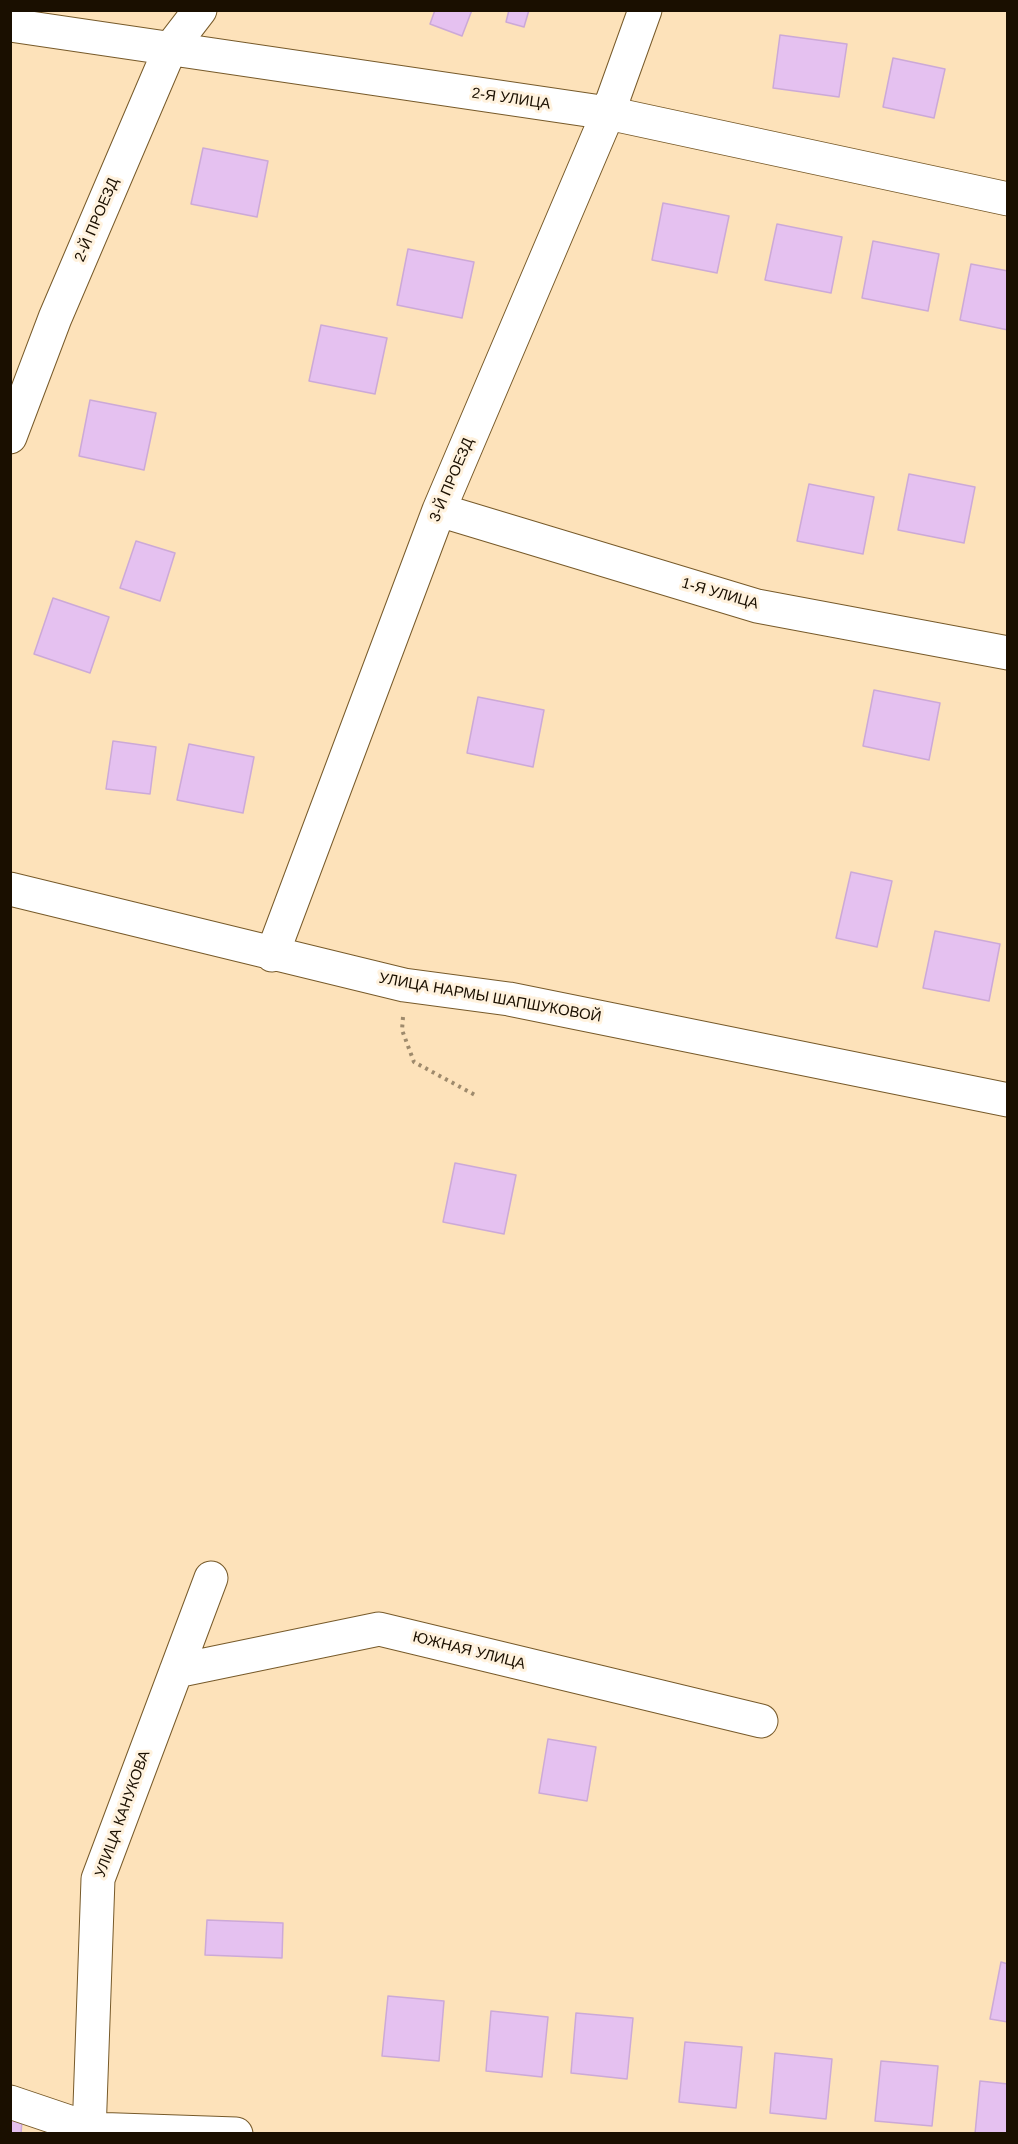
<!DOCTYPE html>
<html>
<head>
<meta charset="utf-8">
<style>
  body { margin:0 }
  #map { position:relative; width:1018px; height:2144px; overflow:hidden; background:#fde2ba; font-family:Helvetica,sans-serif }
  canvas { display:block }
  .frame { position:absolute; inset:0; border:12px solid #1a0f00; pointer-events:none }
</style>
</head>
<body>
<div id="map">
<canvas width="1018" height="2144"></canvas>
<div class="frame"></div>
</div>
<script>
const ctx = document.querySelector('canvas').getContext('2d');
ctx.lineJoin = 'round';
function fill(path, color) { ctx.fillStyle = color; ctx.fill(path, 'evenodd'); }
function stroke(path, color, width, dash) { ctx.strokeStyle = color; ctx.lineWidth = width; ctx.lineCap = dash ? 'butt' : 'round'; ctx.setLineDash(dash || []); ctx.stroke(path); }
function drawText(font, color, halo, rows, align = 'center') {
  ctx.font = font + ' Helvetica,sans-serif'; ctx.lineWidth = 6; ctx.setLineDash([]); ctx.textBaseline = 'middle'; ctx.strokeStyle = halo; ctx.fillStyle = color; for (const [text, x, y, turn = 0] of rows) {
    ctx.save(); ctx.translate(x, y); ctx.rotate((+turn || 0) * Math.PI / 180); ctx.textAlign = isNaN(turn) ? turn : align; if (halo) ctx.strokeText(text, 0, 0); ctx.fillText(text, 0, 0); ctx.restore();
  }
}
const building = new Path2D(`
  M435 10H472L462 36 430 24Z
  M509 10H529L524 27 506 22Z
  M780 35 847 44 839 97 773 88Z
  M893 58 945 69 934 118 883 107Z
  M203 148 268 161 257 217 191 204Z
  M663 203 729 216 717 273 652 260Z
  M777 224 842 237 831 293 765 280Z
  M873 241 939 254 928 311 862 298Z
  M408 249 474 262 462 318 397 305Z
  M971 264 1008 271V330L960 320Z
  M321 325 387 338 375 394 309 381Z
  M90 400 156 413 144 470 79 456Z
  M909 474 975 487 964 543 898 530Z
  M809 484 874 497 863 554 797 541Z
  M136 541 175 553 160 601 120 588Z
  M53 598 109 617 90 673 34 654Z
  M874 690 940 703 929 760 863 746Z
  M478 697 544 710 533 767 467 753Z
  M113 741 156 747 150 794 106 789Z
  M189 744 254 757 243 813 177 800Z
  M851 872 892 881 877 947 836 938Z
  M935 931 1000 944 989 1001 923 988Z
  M455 1163 516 1175 504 1234 443 1222Z
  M548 1739 596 1747 587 1801 539 1793Z
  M207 1920 283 1923 282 1958 205 1955Z
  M1001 1962 1008 1964V2022L990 2019Z
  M388 1996 444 2001 439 2061 382 2056Z
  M491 2011 548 2017 542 2077 486 2071Z
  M576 2013 633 2018 627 2079 571 2073Z
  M685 2042 742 2047 736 2108 679 2102Z
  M775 2053 832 2059 826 2119 770 2113Z
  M881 2061 938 2066 932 2126 875 2121Z
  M980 2081 1008 2084V2134H975Z
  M10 2119 22 2120 21 2134H10Z`);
const path = new Path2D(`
  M403 1017 402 1030 414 1062 475 1095`);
const minor = new Path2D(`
  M10 25 608 113 1008 199
  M10 437 55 318 170 49 200 10
  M439 510 757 606 1008 653
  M10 889 404 985 509 999 1008 1100
  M272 955 439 510 608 113 645 10
  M176 1671 379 1629 761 1721
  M10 2102 90 2129 236 2134
  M89 2134 98 1879 211 1578`);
const streetNames = [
  ["2-Я УЛИЦА",511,99,8],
  ["2-Й ПРОЕЗД",97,220,-67],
  ["3-Й ПРОЕЗД",452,480,-67],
  ["1-Я УЛИЦА",720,594,16],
  ["УЛИЦА НАРМЫ ШАПШУКОВОЙ",490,998,10],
  ["ЮЖНАЯ УЛИЦА",469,1651,14],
  ["УЛИЦА КАНУКОВА",123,1814,-70]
];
fill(building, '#e5c1f0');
stroke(building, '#cca9d7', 1.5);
stroke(minor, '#775a2a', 35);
stroke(path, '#9e8a6c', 4, [3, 4.5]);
stroke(minor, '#fff', 33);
drawText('15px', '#1a0f00', '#fff2de', streetNames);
</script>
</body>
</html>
